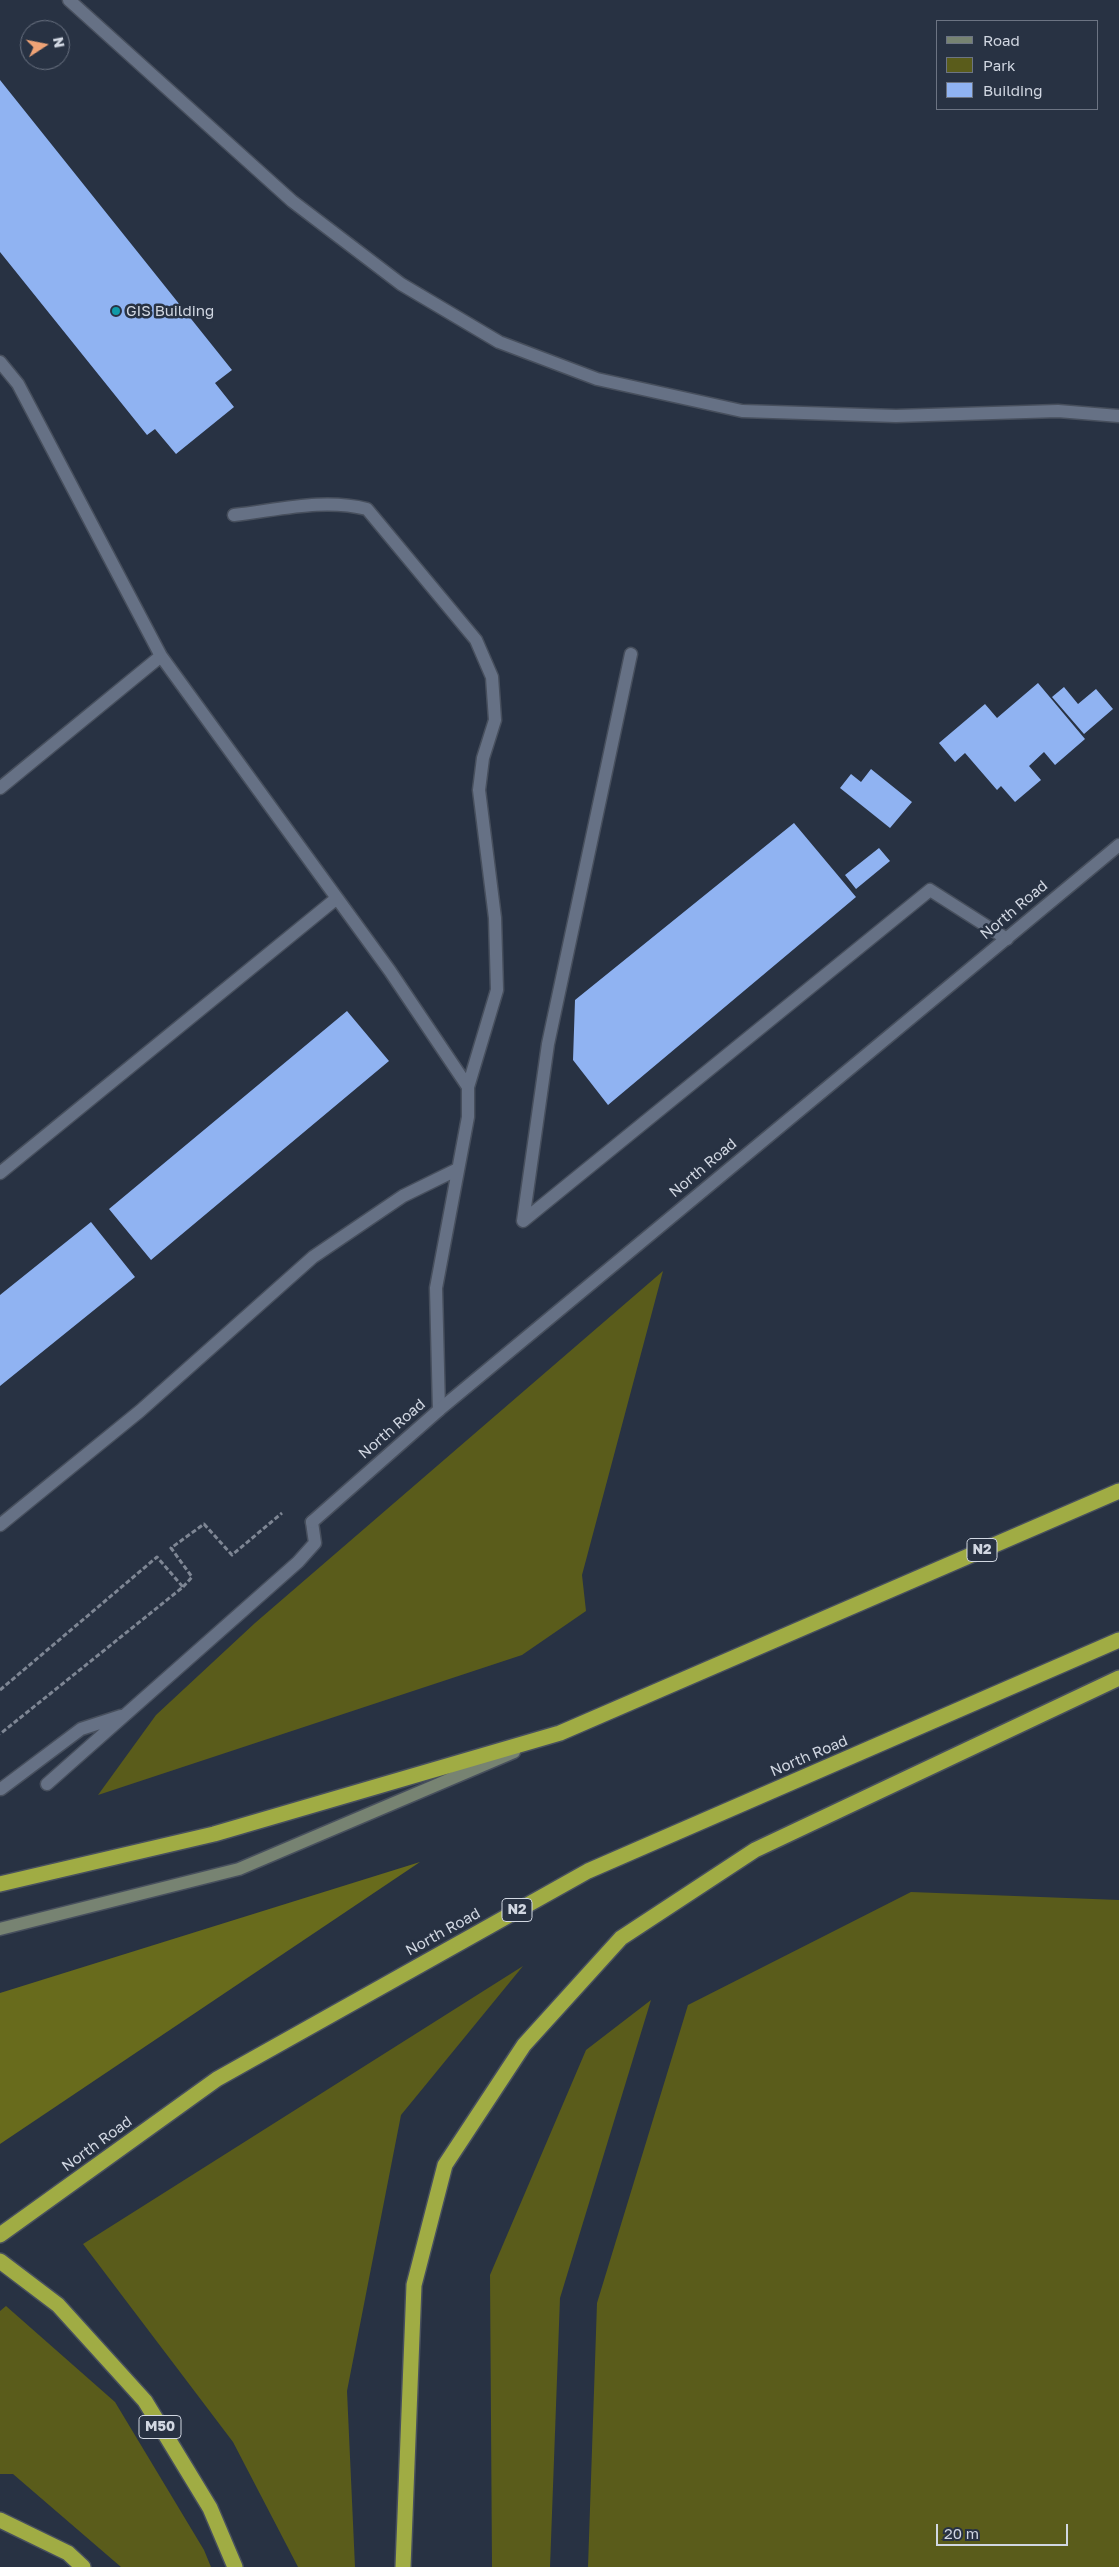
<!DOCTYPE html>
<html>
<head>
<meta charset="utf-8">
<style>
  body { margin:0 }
  #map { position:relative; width:1119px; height:2567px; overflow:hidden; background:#283243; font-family:"Golos Text",sans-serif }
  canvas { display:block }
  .legend { position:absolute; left:936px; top:20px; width:162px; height:90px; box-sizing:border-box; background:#283243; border:1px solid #6c7483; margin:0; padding:6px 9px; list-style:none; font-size:15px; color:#d1d7e2 }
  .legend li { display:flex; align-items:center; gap:10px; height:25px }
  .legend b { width:25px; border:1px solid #6c7483 }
  .north { position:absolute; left:20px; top:20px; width:50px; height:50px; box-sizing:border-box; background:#283243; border:1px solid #6c7483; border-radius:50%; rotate:79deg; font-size:14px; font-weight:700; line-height:20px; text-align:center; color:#d1d7e2 }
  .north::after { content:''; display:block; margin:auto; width:18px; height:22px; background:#efa376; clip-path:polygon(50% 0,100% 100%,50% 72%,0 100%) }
  .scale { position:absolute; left:936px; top:2524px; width:132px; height:22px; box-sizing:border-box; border:2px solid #d1d7e2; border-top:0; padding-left:6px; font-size:15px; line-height:18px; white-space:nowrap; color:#d1d7e2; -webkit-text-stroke:4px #283243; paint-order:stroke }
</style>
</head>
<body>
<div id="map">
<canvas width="1119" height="2567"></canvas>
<ul class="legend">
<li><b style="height:6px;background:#778372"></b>Road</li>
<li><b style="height:14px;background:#5a5c1b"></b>Park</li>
<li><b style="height:14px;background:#90b3f2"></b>Building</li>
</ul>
<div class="north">N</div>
<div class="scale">20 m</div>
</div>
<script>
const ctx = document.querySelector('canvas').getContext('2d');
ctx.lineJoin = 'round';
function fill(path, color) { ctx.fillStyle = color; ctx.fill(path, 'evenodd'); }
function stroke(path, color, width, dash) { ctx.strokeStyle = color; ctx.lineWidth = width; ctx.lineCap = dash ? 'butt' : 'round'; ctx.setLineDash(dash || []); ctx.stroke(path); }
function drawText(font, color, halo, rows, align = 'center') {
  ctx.font = font + ' "Golos Text",sans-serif'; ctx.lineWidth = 5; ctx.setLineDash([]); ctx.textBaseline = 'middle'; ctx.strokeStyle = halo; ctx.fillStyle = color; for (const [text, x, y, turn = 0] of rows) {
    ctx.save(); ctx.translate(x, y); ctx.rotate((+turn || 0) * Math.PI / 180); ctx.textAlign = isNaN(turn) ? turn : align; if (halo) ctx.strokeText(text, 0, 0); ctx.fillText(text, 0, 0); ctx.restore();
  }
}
const green = new Path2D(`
  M663 1271 582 1575 586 1611 522 1655 98 1795 156 1715 255 1623Z
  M911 1892 1119 1900V2567H588L597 2303 688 2005Z
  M523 1966 401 2115 347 2391 355 2567H298L233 2442 83 2244Z
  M651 2000 560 2298 550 2567H492L490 2275 586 2050Z
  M6 2306 115 2402 204 2550 211 2567H121L13 2474H0V2311Z`);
const forest = new Path2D(`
  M420 1862 0 2144V1993Z`);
const building = new Path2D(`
  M0 80 232 370 215 383 234 407 176 454 155 429 147 435 0 252Z
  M1038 683 1085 739 1055 765 1044 752 1029 766 1041 780 1015 802 1001 786 997 790 965 753 955 762 939 743 985 704 997 718Z
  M1064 687 1078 704 1096 689 1113 709 1084 734 1052 697Z
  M871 769 912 802 890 828 840 788 851 774 861 782Z
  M794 823 856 897 608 1105 573 1060 575 1000Z
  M879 848 890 861 856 889 845 875Z
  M347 1011 389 1061 151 1260 109 1209Z
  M91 1222 135 1277 0 1386V1295Z`);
const path = new Path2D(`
  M183 1587 192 1577 171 1548 204 1524 232 1555 282 1513
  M0 1690 157 1557 183 1587 0 1734`);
const lane = new Path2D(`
  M69 0 292 201 401 284 499 342 597 379 742 411 896 416 1058 411 1119 416
  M0 362 18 384 161 656 390 971 468 1087V1117L436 1288 439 1410
  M234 515C279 510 323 498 367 509L476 640 492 677 495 720 483 758 479 790 495 918 497 990 468 1087
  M631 654 548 1044 523 1221 930 890 1007 939
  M0 788 161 656
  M0 1173 337 898
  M0 1525 140 1411 313 1257 403 1196 458 1169
  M47 1784 298 1562 315 1543 312 1522
  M1 1789 81 1729 121 1716`);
const street = new Path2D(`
  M312 1522 439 1410 1119 845`);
const secondary = new Path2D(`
  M0 1929 239 1869 514 1752`);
const highway = new Path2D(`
  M0 1884 214 1834 560 1733 1119 1491
  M0 2235 217 2079 588 1871 1119 1640
  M0 2261 58 2305 145 2401 210 2508 235 2567
  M0 2520 68 2553 83 2567
  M403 2567 414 2285 445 2165 524 2045 621 1938 755 1850 1119 1678`);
const markers = [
  [116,311,5,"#0f9aa8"]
];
const shields = [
  [982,1550,30],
  [517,1910,30],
  [160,2427,42]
];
const shieldNames = [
  ["N2",982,1550],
  ["N2",517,1910],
  ["M50",160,2427]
];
const poiNames = [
  ["GIS Building",126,311]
];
const streetNames = [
  ["North Road",1014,910,-40],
  ["North Road",703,1168,-40],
  ["North Road",392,1429,-41],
  ["North Road",809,1756,-23],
  ["North Road",443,1932,-29],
  ["North Road",97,2144,-36]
];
fill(green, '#5a5c1b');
fill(forest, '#686b1c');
fill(building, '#90b3f2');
stroke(lane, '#474f5d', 15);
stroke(street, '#474f5d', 15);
stroke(secondary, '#474f5d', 15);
stroke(highway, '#474f5d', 18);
stroke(path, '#7e8694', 3, [5, 2.5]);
stroke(lane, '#667185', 12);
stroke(street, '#667185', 12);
stroke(secondary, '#778372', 12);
stroke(highway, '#a0ac44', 15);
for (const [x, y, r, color] of markers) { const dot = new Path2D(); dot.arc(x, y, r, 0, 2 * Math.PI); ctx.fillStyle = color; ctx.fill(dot); stroke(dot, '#283243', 2); }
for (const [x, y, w] of shields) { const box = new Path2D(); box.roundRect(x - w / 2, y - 11.5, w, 23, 4); ctx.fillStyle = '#283243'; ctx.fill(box); stroke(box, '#d1d7e2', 1); }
drawText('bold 14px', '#d1d7e2', null, shieldNames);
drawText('15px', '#d1d7e2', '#283243', poiNames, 'left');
drawText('15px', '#d1d7e2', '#283243', streetNames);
</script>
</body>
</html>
